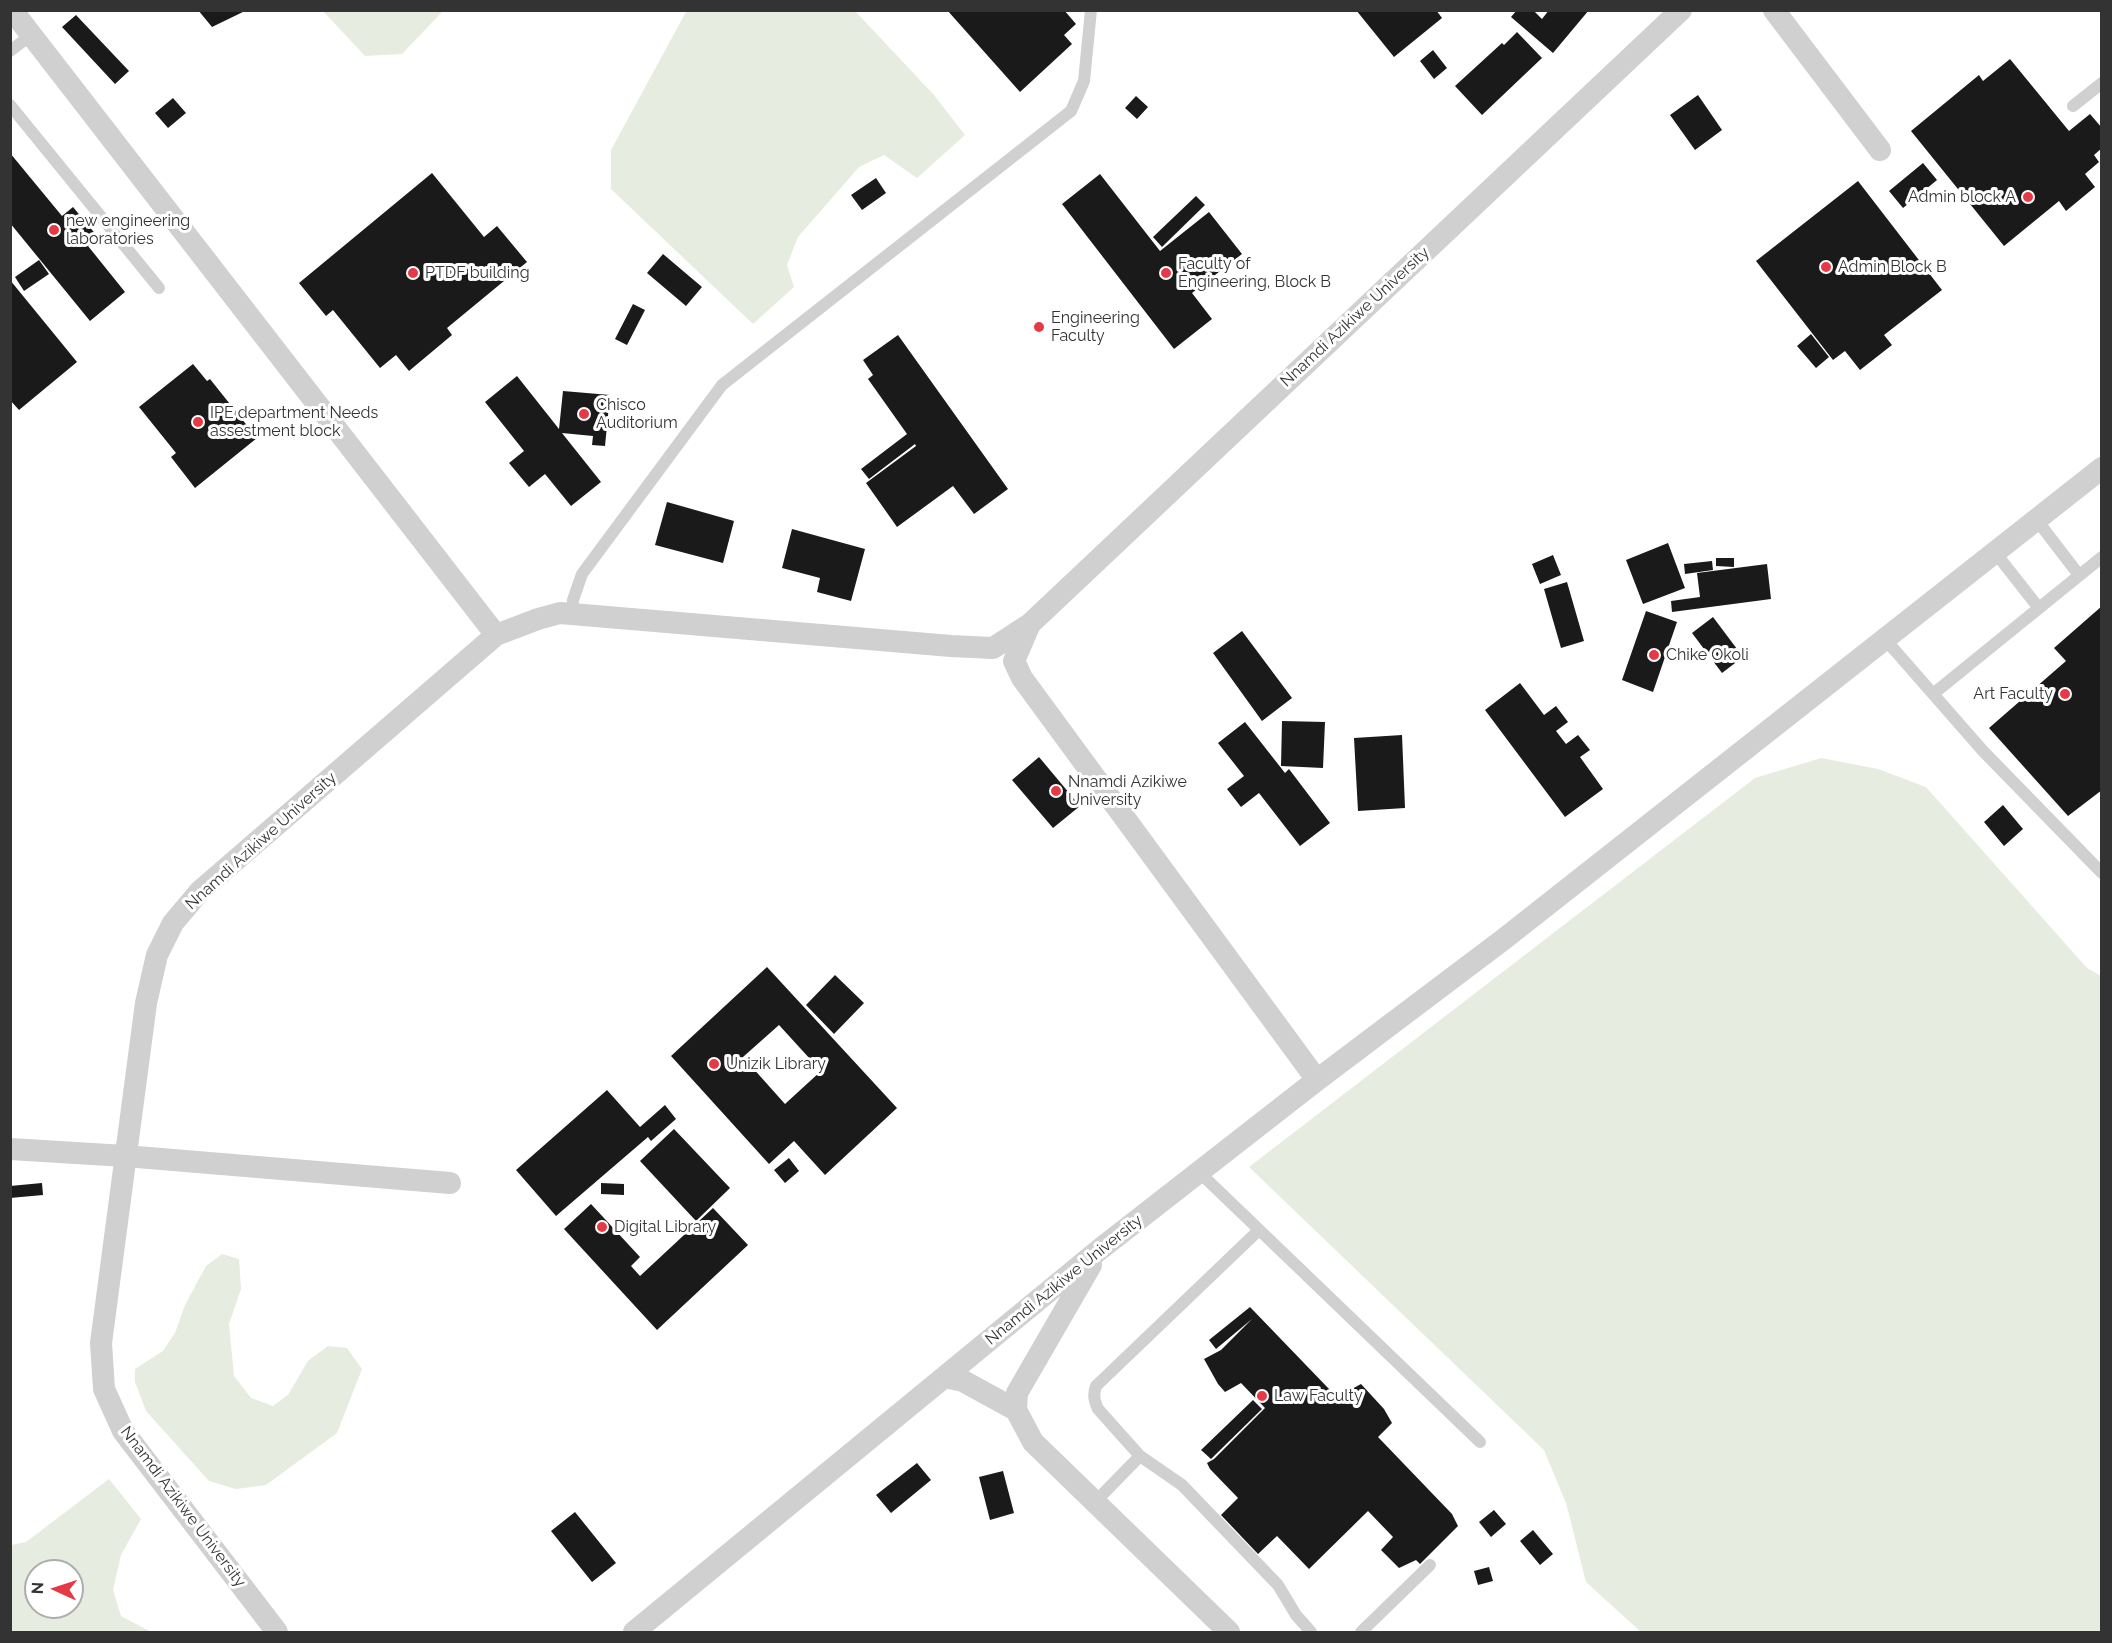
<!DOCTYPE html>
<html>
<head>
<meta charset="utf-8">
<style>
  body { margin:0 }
  #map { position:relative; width:2112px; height:1643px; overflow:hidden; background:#fff; font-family:Raleway,sans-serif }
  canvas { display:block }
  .frame { position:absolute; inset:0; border:12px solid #333; pointer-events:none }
  .north { position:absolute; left:24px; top:1559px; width:60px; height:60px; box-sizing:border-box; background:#fff; border:2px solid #adadad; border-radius:50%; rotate:273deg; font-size:16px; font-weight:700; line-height:24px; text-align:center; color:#333 }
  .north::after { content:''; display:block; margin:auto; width:21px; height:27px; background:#e63946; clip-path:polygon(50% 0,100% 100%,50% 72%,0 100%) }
</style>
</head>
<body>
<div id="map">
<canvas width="2112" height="1643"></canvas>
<div class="frame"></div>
<div class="north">N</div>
</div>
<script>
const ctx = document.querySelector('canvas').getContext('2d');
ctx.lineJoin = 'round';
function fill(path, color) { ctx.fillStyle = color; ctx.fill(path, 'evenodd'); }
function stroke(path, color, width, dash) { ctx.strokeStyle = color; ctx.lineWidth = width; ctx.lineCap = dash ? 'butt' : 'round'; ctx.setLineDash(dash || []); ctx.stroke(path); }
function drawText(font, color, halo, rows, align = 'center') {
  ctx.font = font + ' Raleway,sans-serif'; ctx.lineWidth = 6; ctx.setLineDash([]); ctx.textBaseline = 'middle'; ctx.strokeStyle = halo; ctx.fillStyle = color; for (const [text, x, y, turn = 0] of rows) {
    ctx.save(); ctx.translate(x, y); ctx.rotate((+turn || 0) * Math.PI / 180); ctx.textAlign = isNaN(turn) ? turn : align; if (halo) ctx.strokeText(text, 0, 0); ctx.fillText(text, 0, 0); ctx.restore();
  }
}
const green = new Path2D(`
  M687 10 855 11 934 95 965 135 917 178 884 155 859 167 798 237 787 265 794 287 753 324 611 189V150Z
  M323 11H443L402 54 365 56Z
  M1821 758 1878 769 1926 787 2087 968 2101 976V1632H1641L1586 1582 1566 1503 1544 1450 1249 1167 1755 778Z
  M222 1254 239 1259 241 1289 229 1324 234 1376 251 1398 273 1406 288 1395 308 1361 328 1346 347 1348 362 1369 337 1433 266 1485 236 1489 209 1481 146 1411 135 1382V1369L163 1351 175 1333 185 1305 206 1266Z
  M109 1479 141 1519 121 1555 113 1590 121 1616 151 1632H11V1545L26 1542ZM36 1571H72V1607H36Z`);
const building = new Path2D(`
  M198 10H247L212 27Z
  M947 10H1064L1076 24 1064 35 1072 44 1020 92Z
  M1356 10H1436L1442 18 1394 57Z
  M1517 10H1533L1542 19 1549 10H1589L1553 53 1511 17Z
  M76 15 129 71 115 84 62 27Z
  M1517 32 1542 58 1482 115 1455 86 1502 43 1504 45Z
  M1433 50 1447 68 1434 79 1420 61Z
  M2010 59 2069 131 2090 114 2102 128V148L2094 155 2099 162 2085 174 2095 187 2066 211 2059 201 2004 246 1911 131 1979 75 1983 81Z
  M1698 95 1722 130 1695 150 1670 115Z
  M1136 96 1148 107 1137 119 1125 108Z
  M173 98 186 113 168 128 155 113Z
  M10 153 62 216 73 207 98 237 88 246 125 292 90 321 10 223Z
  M1923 163 1937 180 1903 208 1889 191Z
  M432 173 484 237 497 226 527 262 447 328 452 335 409 371 396 355 380 368 333 310 326 316 299 283Z
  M1100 174 1160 251 1209 212 1242 254 1192 293 1212 319 1174 349 1062 204Z
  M876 178 886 193 862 210 851 195Z
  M1858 181 1942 290 1884 335 1892 345 1860 370 1845 351 1833 360 1756 261Z
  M1196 196 1205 205 1162 247 1153 237Z
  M663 254 702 287 686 306 647 273Z
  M39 260 49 274 24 291 15 277Z
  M10 280 77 362 19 410 10 400Z
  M633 304 645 310 627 345 615 339Z
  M1811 334 1829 357 1816 368 1797 346Z
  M898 335 1008 489 974 514 953 486 897 527 866 483 916 446 915 444 869 479 861 469 907 434 868 379 873 375 863 360Z
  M193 364 207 381 210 379 257 438 195 488 171 457 176 453 139 407Z
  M517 376 559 429 563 391 610 395 605 446 592 445 593 436 562 433 601 482 571 506 545 474 529 487 509 463 524 451 485 402Z
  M667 502 734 521 723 563 655 545Z
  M792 529 865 549 851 601 817 592 820 578 782 568Z
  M1668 543 1685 588 1643 604 1626 560Z
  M1553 555 1561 575 1540 584 1532 564Z
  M1716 558H1734V567L1716 566Z
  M1712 561 1713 570 1685 574 1684 564Z
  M1767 564 1771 599 1672 612 1671 601 1700 597 1697 573Z
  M1567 582 1584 641 1561 648 1544 589Z
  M2102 606V790L2068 816 1989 728 2066 661 2054 648Z
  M1646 611 1677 622 1653 692 1622 680Z
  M1713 617 1743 657 1722 673 1692 633Z
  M1242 631 1292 698 1262 721 1213 653Z
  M1520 683 1544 715 1556 706 1568 722 1556 731 1566 744 1578 735 1590 750 1580 757 1603 789 1565 817 1485 710Z
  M1282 721 1325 722 1323 768 1281 766Z
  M1245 722 1285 773 1289 769 1330 823 1300 846 1259 793 1241 807 1227 789 1244 776 1218 743Z
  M1402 735 1405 808 1358 811 1354 738Z
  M1039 757 1080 806 1053 828 1012 780Z
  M2003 805 2023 829 2004 846 1984 822Z
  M767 967 897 1108 825 1175 794 1141 769 1164 671 1056ZM779 1025 821 1071 785 1104 743 1057Z
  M835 975 864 1003 834 1034 806 1005Z
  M607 1090 640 1127 665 1105 676 1119 651 1141 648 1137 556 1216 516 1170Z
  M674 1129 730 1188 696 1221 640 1161Z
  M789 1158 799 1171 785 1183 774 1170Z
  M42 1183 43 1195 10 1198V1186Z
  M601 1183 624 1184V1195L601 1194Z
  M591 1204 640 1257 631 1266 640 1276 713 1208 748 1245 657 1330 564 1229Z
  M1250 1307 1330 1390 1337 1403 1350 1390 1361 1384 1384 1409 1392 1423 1378 1437 1452 1514 1458 1526 1420 1564 1416 1560 1399 1568 1381 1550 1393 1537 1368 1511 1309 1569 1277 1536 1258 1554 1221 1515 1238 1498 1210 1469 1207 1463 1214 1459 1265 1408 1241 1383 1225 1392 1218 1384 1204 1359 1221 1350 1252 1319 1216 1349 1209 1340Z
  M1253 1400 1262 1409 1211 1459 1201 1450Z
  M917 1463 931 1480 891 1513 876 1495Z
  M1003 1471 1014 1513 990 1520 979 1477Z
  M1494 1510 1506 1524 1491 1537 1479 1522Z
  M575 1512 616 1563 592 1582 551 1531Z
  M1533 1530 1553 1554 1540 1565 1520 1541Z
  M1489 1567 1493 1581 1478 1585 1474 1571Z`);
const service = new Path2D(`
  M10 51 31 35
  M10 105 159 288
  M2073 106 2102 83
  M2036 519 2079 575
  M1994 551 2038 607
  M572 614 573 600 582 574 722 385 1071 111 1084 81 1091 10
  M1884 638 1983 751 2102 873
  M1933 694 2102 557
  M1199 1172 1480 1442
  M1259 1230 1096 1386C1093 1395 1094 1400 1098 1409L1140 1456 1182 1485 1278 1585 1296 1615 1311 1632
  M1095 1502 1140 1456
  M1361 1632 1430 1565`);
const minor = new Path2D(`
  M12 10 496 635
  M1774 10 1880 150
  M1030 624 1014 661 1022 678 1317 1080
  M10 1149 125 1156 450 1183
  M1091 1265 1017 1393 1016 1410 1033 1442 1229 1632
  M945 1377 963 1381 1016 1410
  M277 1632 123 1431 104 1389 101 1343 146 1003 157 955 173 923 200 891 496 635 538 619 560 613 951 646 993 648 1030 624 1681 10
  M634 1632 1099 1250 1317 1080 1504 939 2102 468`);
const markers = [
  [2028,197,6,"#e63946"],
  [54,230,6,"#e63946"],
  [1826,267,6,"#e63946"],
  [413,273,6,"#e63946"],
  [1166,273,6,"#e63946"],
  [1039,327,6,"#e63946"],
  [584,414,6,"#e63946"],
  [198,422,6,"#e63946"],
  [1654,655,6,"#e63946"],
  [2065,694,6,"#e63946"],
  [1056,791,6,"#e63946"],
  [714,1064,6,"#e63946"],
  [602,1227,6,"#e63946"],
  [1262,1396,6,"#e63946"]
];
const poiNames = [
  ["Admin block A",2016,197,"right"],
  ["new engineering",66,221],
  ["laboratories",66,239],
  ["Faculty of",1178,264],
  ["Engineering, Block B",1178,282],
  ["Admin Block B",1838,267],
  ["PTDF building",425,273],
  ["Engineering",1051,318],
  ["Faculty",1051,336],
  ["Chisco",596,405],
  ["Auditorium",596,423],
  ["IPE department Needs",210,413],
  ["assestment block",210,431],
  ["Chike Okoli",1666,655],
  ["Art Faculty",2053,694,"right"],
  ["Nnamdi Azikiwe",1068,782],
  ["University",1068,800],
  ["Unizik Library",726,1064],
  ["Digital Library",614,1227],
  ["Law Faculty",1274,1396]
];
const streetNames = [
  ["Nnamdi Azikiwe University",1355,317,-43],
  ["Nnamdi Azikiwe University",261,841,-42],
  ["Nnamdi Azikiwe University",1064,1280,-39],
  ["Nnamdi Azikiwe University",183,1507,53]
];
fill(green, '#e6ecdf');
fill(building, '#1a1a1a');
stroke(service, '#d0d0d0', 12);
stroke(minor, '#d0d0d0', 22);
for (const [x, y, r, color] of markers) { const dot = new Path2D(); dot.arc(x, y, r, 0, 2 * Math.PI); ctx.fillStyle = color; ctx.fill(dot); stroke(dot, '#fff', 2); }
drawText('16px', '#333', '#fff', poiNames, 'left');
drawText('16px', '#333', '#fff', streetNames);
</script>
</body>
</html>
